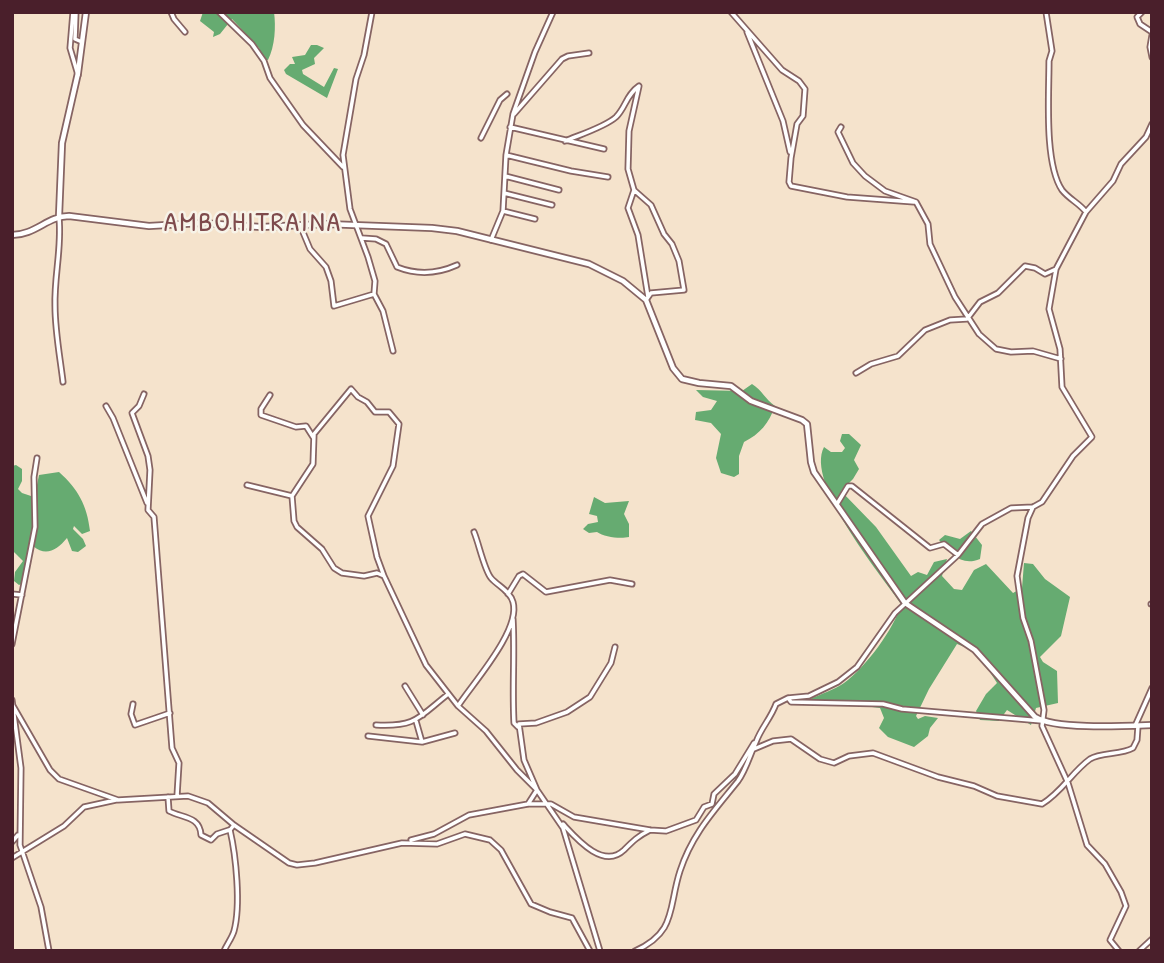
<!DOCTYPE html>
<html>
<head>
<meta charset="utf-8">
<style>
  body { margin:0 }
  #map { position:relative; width:1164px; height:963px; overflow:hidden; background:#f5e3cc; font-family:"Patrick Hand",sans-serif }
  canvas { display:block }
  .frame { position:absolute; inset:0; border:14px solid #4a1f2b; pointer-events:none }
</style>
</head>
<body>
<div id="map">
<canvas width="1164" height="963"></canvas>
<div class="frame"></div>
</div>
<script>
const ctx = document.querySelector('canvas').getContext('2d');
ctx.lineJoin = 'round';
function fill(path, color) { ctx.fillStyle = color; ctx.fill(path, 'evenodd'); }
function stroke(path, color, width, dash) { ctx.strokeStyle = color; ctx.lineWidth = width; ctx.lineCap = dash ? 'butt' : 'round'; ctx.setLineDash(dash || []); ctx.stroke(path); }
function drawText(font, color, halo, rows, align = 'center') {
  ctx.font = font + ' "Patrick Hand",sans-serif'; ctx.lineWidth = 5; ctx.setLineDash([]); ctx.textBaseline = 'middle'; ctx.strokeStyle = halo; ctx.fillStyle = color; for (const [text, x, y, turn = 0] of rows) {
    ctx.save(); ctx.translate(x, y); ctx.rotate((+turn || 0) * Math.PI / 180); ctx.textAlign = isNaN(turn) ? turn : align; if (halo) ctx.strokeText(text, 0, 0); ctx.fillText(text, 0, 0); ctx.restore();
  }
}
const forest = new Path2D(`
  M203 12H274C276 27 275 46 268 60L263 59 259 48 232 19 220 34 213 37 214 32 200 21Z
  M311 45H317L324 48 314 58 315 64 302 70 303 74 324 87 334 68 338 69 327 98 286 74 284 70 290 64H295L292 57 305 55Z
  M752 384C762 390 765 399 775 406 769 423 760 434 744 442L739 456V474L734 477 721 473 716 458 721 434 711 423 695 420 696 412 711 410 717 401 703 397 696 390 742 391Z
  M842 434H849L861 445 854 460 859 469 853 479 841 491 876 527 911 576 918 572 927 575 934 562 947 559 942 576 954 589 962 590 974 570 986 564 1013 593 1022 588 1024 563 1033 564 1045 579 1070 597 1061 636 1040 657 1043 662 1057 671 1058 703 1036 708 1031 725 1007 710 999 721 980 720 976 711 986 694 997 683 977 652 957 644 929 689 916 716 918 719 925 716 938 718 930 728 928 736 914 747 888 737 879 728 884 718 880 708 810 699C821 694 834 690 844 683 865 668 895 628 901 604 879 572 805 483 824 447L831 452H842L845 448 840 441Z
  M16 465 22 469V481L18 489 22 493 31 496 36 490 39 475 59 472C78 489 87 505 90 531L82 534 74 526 73 529 83 539 86 546 78 552 72 551 67 538C57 550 46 557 33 546L26 582 19 585 14 581 15 572 23 561 13 551 12 547V466Z
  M594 497 605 503 629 501 624 514 629 524V537C620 539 604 537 597 532L589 533 583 529 588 524 598 522 597 516 589 514Z
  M971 531 982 545 980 559C961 567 951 553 939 540L945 535 960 539Z`);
const minor = new Path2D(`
  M73 12 70 48 78 75
  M76 12 75 39 82 42
  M171 12 174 19 185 32
  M219 12 252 44 264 61 270 78 303 125 343 167
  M372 12 364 55 356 79 343 155 350 209 368 257 375 281 374 294 383 311 393 351
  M731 12 782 70 799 81 805 89 803 116 797 124 791 158 789 182 791 186 847 197 914 202
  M1046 12 1052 51 1049 61C1049 95 1044 163 1062 190 1069 199 1079 203 1086 212
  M1142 12 1137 17 1140 24 1152 32
  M747 32 783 121 790 152
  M1152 35 1150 47 1152 57
  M514 114 562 59 568 56 589 53
  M510 127 604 149
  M841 127 838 132 853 163 865 176 885 191 916 202 928 224 930 244 955 297 979 334 996 349 1011 352 1033 351 1061 359
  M481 138 500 100 507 94
  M565 141C579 135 605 127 616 117 626 107 626 95 639 86L629 131 628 169 634 190 651 205 664 234 672 244 679 261 684 290 651 293 646 300
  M506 155 571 171 608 177
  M505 176 559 190
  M634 190 628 208 638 235 648 297
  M504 193 552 205
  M503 211 535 219
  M59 218C62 248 54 276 55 306 55 331 60 357 63 382
  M300 225 310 249 326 267 331 281 334 306 374 294
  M362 238 376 239 386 244 397 267C417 275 437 274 457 265
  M491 240 503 211 506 155 513 114 535 52 553 12
  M856 373 871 364 898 356 925 330 950 320 967 319 980 302 998 293 1025 266 1035 268 1045 274 1056 269
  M144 394 139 406 132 413 148 456 150 470 148 510 154 517 172 748 179 763 177 796
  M270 395 261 409V415L296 427 306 426 313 437
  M106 406 113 418 147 503
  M247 485 292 496
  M837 504 848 486H852L930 548 944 544 958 555
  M1033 507 1028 518 1017 576 1023 618 1031 641 1044 710 1042 726 1068 783 1087 845 1105 864 1121 892 1126 906 1110 940 1119 951
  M384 576 377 557 368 516 393 466 399 424 389 412H375L367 402 358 397 351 389 314 434 313 464 292 496 294 521 297 527 322 549 334 568 342 573 364 576 377 573 384 576 426 665 458 706 486 731 517 770 537 790 563 828 600 951
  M12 594 22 595
  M508 594 519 576 523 574 546 592 610 580 632 584
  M1151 604H1152
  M513 619C515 654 512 688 514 723L518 727
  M12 644 35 527 34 477 37 458
  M405 686 423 715
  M788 698 791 702 883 704 902 709 1042 721
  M12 700 21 768 20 845 41 907 49 951
  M12 704 50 770 59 779 118 800 188 796 208 803 234 825 289 863 297 865 315 863 402 843 437 844 465 834 490 840 501 850 531 904 550 912 572 918 590 951
  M133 704 131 714 135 725 170 713
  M458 706C473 683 521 630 513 602 510 591 498 586 491 578 484 569 479 544 474 532
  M376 725C416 727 418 718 447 695
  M1135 726 1152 688
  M368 736 422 742 416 721
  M422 742 455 733
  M754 749 773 741 791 739 820 759 834 763 849 756 873 753 938 777 974 786 997 796 1042 804C1062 792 1072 772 1090 759 1101 752 1121 755 1133 748L1137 740 1138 726
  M168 797 169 811C182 818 200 816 201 835L211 840 217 834 229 830
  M528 804 537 790 524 760 519 724 536 723 567 712 590 697 611 663 615 647
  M563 824C576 838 603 870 624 850 633 841 638 836 650 830
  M411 840 434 834 469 815 528 804H551L574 817 650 830 666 831 696 820 704 807 712 804 714 794 735 774 754 743
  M12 842 18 835
  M12 858 64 826 84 807 116 800
  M224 951C227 944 232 938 234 931 241 905 236 856 230 830L234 825
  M635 951C677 932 668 908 680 871 692 834 714 811 738 781 746 770 750 755 756 742 761 728 771 718 776 704L788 698 809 696 838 682 857 667 895 613 958 555 982 524 1011 508 1033 507 1042 502 1073 456 1092 437 1062 387 1060 349 1049 309 1056 269 1086 212 1113 181 1121 164 1146 137 1152 124
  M1139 951 1152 939`);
const tertiary = new Path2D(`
  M59 216 62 143 78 73 86 12
  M12 235C35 235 48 216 69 216L149 226 201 223 261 227 326 224 432 228 457 231 589 264 623 281 646 300 673 368 682 379 699 383 731 386 751 401 802 420 807 424 811 462 814 472 905 603 975 650 1035 717C1056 730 1126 726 1152 725`);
const quarterNames = [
  ["AMBOHITRAINA",253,224]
];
fill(forest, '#66ab71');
stroke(minor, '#866463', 7);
stroke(tertiary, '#866463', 8);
stroke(minor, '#fff', 3.5);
stroke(tertiary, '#fff', 4.5);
ctx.letterSpacing = '2px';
drawText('28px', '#7e4a4c', '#f7f3e8', quarterNames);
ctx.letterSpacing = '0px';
</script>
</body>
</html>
